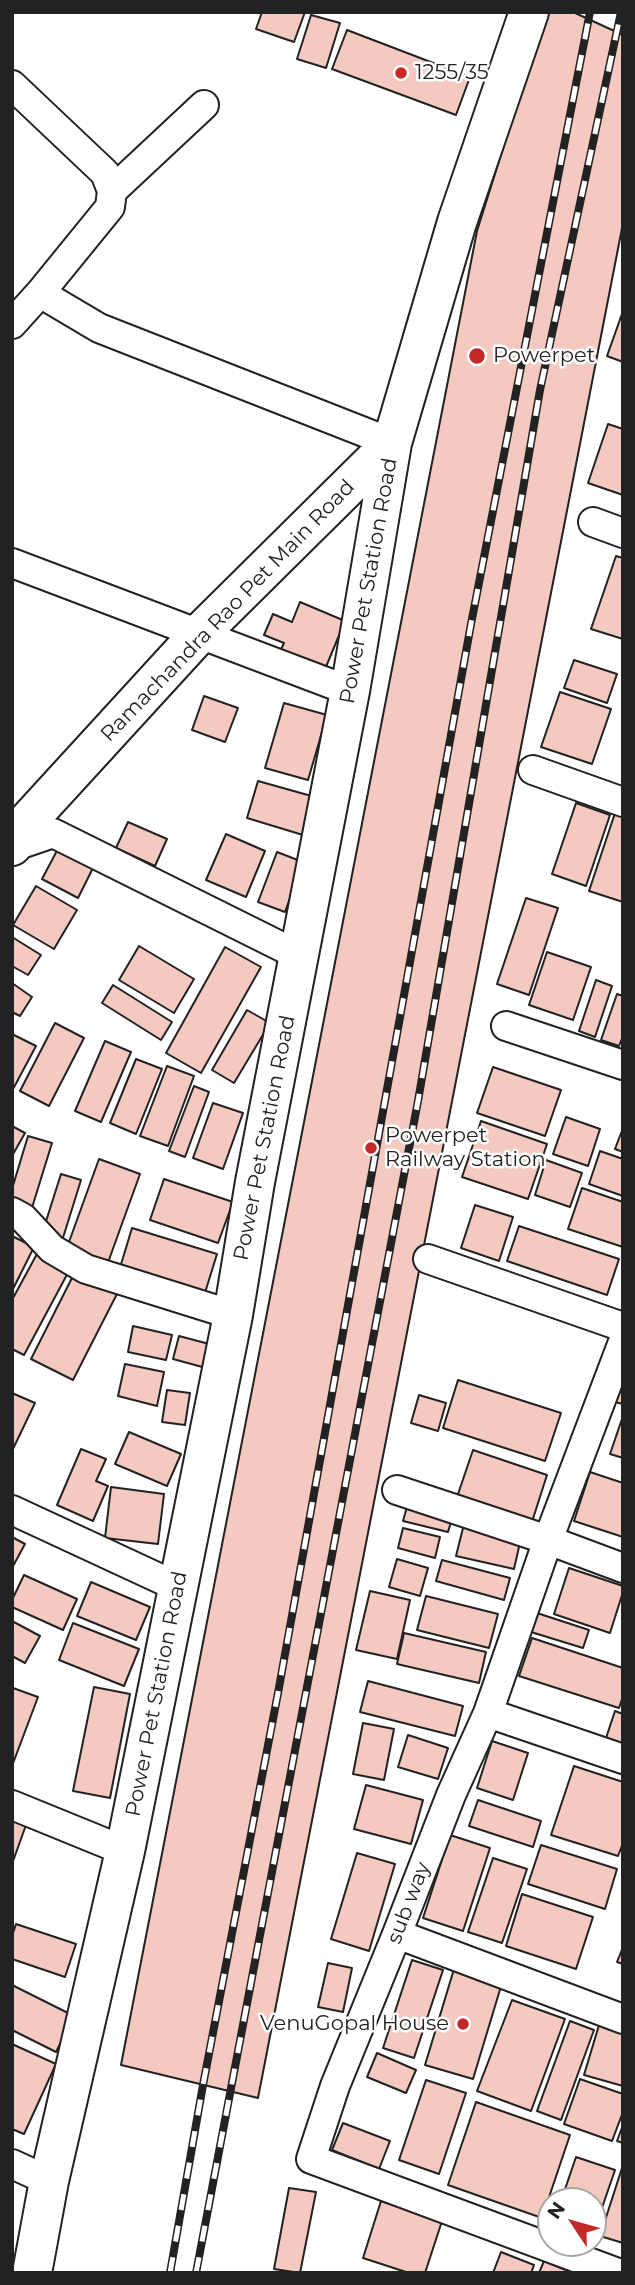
<!DOCTYPE html>
<html>
<head>
<meta charset="utf-8">
<style>
  body { margin:0 }
  #map { position:relative; width:635px; height:2285px; overflow:hidden; background:#fff; font-family:Montserrat,sans-serif }
  canvas { display:block }
  .frame { position:absolute; inset:0; border:14px solid #222; pointer-events:none }
  .north { position:absolute; left:537px; top:2187px; width:70px; height:70px; box-sizing:border-box; background:#fff; border:2px solid #a7a7a7; border-radius:50%; rotate:306deg; font-size:19px; font-weight:700; line-height:28px; text-align:center; color:#222 }
  .north::after { content:''; display:block; margin:auto; width:24px; height:32px; background:#c62828; clip-path:polygon(50% 0,100% 100%,50% 72%,0 100%) }
</style>
</head>
<body>
<div id="map">
<canvas width="635" height="2285"></canvas>
<div class="frame"></div>
<div class="north">N</div>
</div>
<script>
const ctx = document.querySelector('canvas').getContext('2d');
ctx.lineJoin = 'round';
function fill(path, color) { ctx.fillStyle = color; ctx.fill(path, 'evenodd'); }
function stroke(path, color, width, dash) { ctx.strokeStyle = color; ctx.lineWidth = width; ctx.lineCap = dash ? 'butt' : 'round'; ctx.setLineDash(dash || []); ctx.stroke(path); }
function drawText(font, color, halo, rows, align = 'center') {
  ctx.font = font + ' Montserrat,sans-serif'; ctx.lineWidth = 5; ctx.setLineDash([]); ctx.textBaseline = 'middle'; ctx.strokeStyle = halo; ctx.fillStyle = color; for (const [text, x, y, turn = 0] of rows) {
    ctx.save(); ctx.translate(x, y); ctx.rotate((+turn || 0) * Math.PI / 180); ctx.textAlign = isNaN(turn) ? turn : align; if (halo) ctx.strokeText(text, 0, 0); ctx.fillText(text, 0, 0); ctx.restore();
  }
}
const building = new Path2D(`
  M262 12H305L294 42 256 29Z
  M546 12H573L623 35V223L258 2098 121 2065 477 231Z
  M311 15 340 23 326 68 297 59Z
  M347 30 470 77 456 115 332 69Z
  M623 311V362L607 356Z
  M608 424 623 429V495L588 483Z
  M616 556 623 558V639L591 629Z
  M300 602 345 621 323 674 278 656 284 643 264 635 273 614 292 622Z
  M574 660 617 674 607 703 564 688Z
  M560 692 611 709 592 764 541 747Z
  M204 696 238 708 225 742 192 730Z
  M284 703 327 715 308 780 265 768Z
  M258 781 315 797 303 835 247 818Z
  M576 803 610 815 586 886 552 874Z
  M615 813 623 816V902L589 891Z
  M128 822 167 839 155 866 116 848Z
  M226 834 265 851 246 897 206 880Z
  M60 845 95 864 78 898 42 879Z
  M277 852 303 862 285 912 258 902Z
  M36 886 77 910 54 949 13 925Z
  M526 898 558 908 529 995 497 984Z
  M12 937 41 955 28 975 12 966Z
  M139 946 194 979 174 1013 119 980Z
  M225 947 261 967 201 1073 166 1053Z
  M547 952 591 967 573 1020 529 1005Z
  M596 980 612 986 595 1037 579 1031Z
  M12 983 32 997 20 1016 12 1012Z
  M113 985 172 1022 161 1040 102 1003Z
  M617 994 623 996V1036L619 1046 601 1040Z
  M247 1010 270 1023 234 1083 212 1070Z
  M55 1023 84 1038 49 1106 20 1091Z
  M12 1034 36 1046 12 1091Z
  M105 1041 131 1052 101 1122 75 1111Z
  M136 1059 162 1069 136 1134 110 1123Z
  M167 1066 194 1076 168 1146 140 1136Z
  M493 1067 561 1090 545 1136 477 1113Z
  M194 1086 209 1092 185 1157 169 1151Z
  M213 1103 243 1113 223 1169 193 1158Z
  M566 1117 600 1129 588 1166 553 1154Z
  M481 1121 547 1144 528 1199 462 1177Z
  M12 1126 25 1133 12 1156Z
  M623 1128V1152L615 1149Z
  M28 1136 52 1143 31 1211 12 1206V1189Z
  M600 1151 623 1159V1196L589 1184Z
  M99 1159 140 1174 106 1268 65 1253Z
  M546 1160 582 1173 570 1207 535 1195Z
  M61 1174 81 1180 62 1241 42 1234Z
  M164 1179 233 1202 218 1243 150 1220Z
  M582 1188 623 1202V1247L568 1229Z
  M475 1205 513 1217 499 1261 461 1248Z
  M519 1226 619 1259 607 1295 507 1261Z
  M132 1228 217 1254 204 1296 119 1271Z
  M12 1236 34 1247 12 1291Z
  M38 1252 70 1269 24 1355 12 1349V1300Z
  M77 1268 119 1290 73 1380 31 1359Z
  M133 1326 172 1335 166 1360 128 1352Z
  M179 1336 213 1345 206 1368 173 1359Z
  M125 1364 164 1372 157 1406 118 1396Z
  M623 1379V1404L615 1402Z
  M458 1380 561 1413 545 1461 443 1428Z
  M167 1390 190 1393 185 1425 162 1422Z
  M12 1393 35 1403 12 1451Z
  M419 1395 446 1403 438 1431 411 1423Z
  M623 1416V1458L610 1454Z
  M129 1432 181 1454 167 1486 115 1464Z
  M81 1449 106 1459 96 1481 108 1486 93 1521 57 1505Z
  M473 1450 547 1475 530 1528 455 1503Z
  M590 1472 623 1483V1537L574 1521Z
  M111 1487 164 1494 158 1544 105 1538Z
  M408 1503 453 1515 448 1532 403 1521Z
  M464 1524 521 1538 514 1569 456 1556Z
  M403 1528 440 1537 435 1558 398 1548Z
  M12 1537 25 1544 12 1568Z
  M397 1559 428 1568 420 1596 389 1587Z
  M442 1560 510 1578 504 1600 436 1581Z
  M569 1568 623 1586V1592L610 1633 554 1614Z
  M24 1575 77 1599 63 1630 12 1607V1600Z
  M91 1582 150 1607 136 1640 77 1616Z
  M370 1591 410 1600 397 1659 356 1650Z
  M426 1596 498 1614 489 1648 417 1630Z
  M537 1613 589 1630 583 1648 531 1632Z
  M12 1621 40 1636 25 1663 12 1656Z
  M73 1623 139 1649 124 1686 59 1660Z
  M404 1633 486 1652 479 1683 397 1664Z
  M532 1638 623 1668V1696L619 1708 519 1676Z
  M368 1681 463 1706 455 1736 360 1712Z
  M94 1687 130 1694 110 1798 73 1791Z
  M13 1688 38 1697 12 1766V1689Z
  M615 1711 623 1714V1746L605 1741Z
  M363 1723 394 1729 384 1780 353 1774Z
  M408 1735 448 1748 438 1779 398 1767Z
  M492 1741 528 1753 513 1800 477 1788Z
  M574 1766 623 1782V1843L618 1856 551 1835Z
  M366 1785 423 1800 411 1844 354 1829Z
  M478 1800 541 1821 533 1847 469 1826Z
  M12 1821 26 1825 12 1864Z
  M450 1835 490 1848 463 1931 423 1918Z
  M541 1845 617 1869 605 1909 528 1884Z
  M357 1853 395 1864 369 1951 331 1939Z
  M493 1858 527 1869 502 1943 468 1932Z
  M522 1894 593 1917 576 1969 506 1946Z
  M16 1924 76 1944 65 1977 12 1959V1936Z
  M623 1947V1964L617 1962Z
  M412 1960 443 1970 414 2058 383 2048Z
  M328 1963 352 1968 343 2012 318 2007Z
  M454 1969 502 1983 473 2079 425 2065Z
  M12 1985 74 2016 56 2052 12 2030Z
  M512 2000 565 2019 531 2111 477 2091Z
  M570 2021 594 2030 561 2120 537 2111Z
  M599 2025 623 2032V2086L584 2075Z
  M12 2044 56 2064 24 2134 12 2129Z
  M377 2053 416 2070 406 2093 367 2077Z
  M580 2079 623 2094V2112L612 2141 564 2124Z
  M426 2080 466 2093 439 2174 399 2160Z
  M476 2102 570 2135 542 2218 448 2185Z
  M343 2123 390 2141 379 2169 332 2150Z
  M623 2125V2143L617 2141Z
  M576 2157 615 2170 594 2231 593 2201H561Z
  M622 2168H623V2243L600 2236Z
  M289 2188 316 2192 300 2273 274 2269Z
  M381 2201 442 2221 425 2273H409L363 2258Z
  M501 2252 534 2265 531 2273H493Z
  M544 2261 573 2273H539Z`);
const street = new Path2D(`
  M12 85 105 173 112 191 110 207 40 293
  M112 191 204 105
  M12 324 40 293 99 328 392 443
  M593 522 623 533
  M12 563 350 691
  M533 770 623 802
  M12 847 53 833 300 956
  M506 1026 623 1065
  M12 1212 23 1218 52 1249 86 1269 233 1315
  M428 1259 623 1327
  M397 1490 548 1540 623 1568
  M12 1510 178 1587
  M488 1713 623 1759
  M12 1805 125 1851
  M397 1934 623 2019
  M12 2164 49 2181
  M618 2273 311 2159 335 2086 397 1934 451 1795 488 1713 548 1540 623 1342`);
const secondary = new Path2D(`
  M12 846 26 823 199 634 392 443
  M32 2273 49 2181 125 1851 233 1315 255 1182 350 691 392 443 457 222 529 12`);
const rail = new Path2D(`
  M170 2273 203 2085 278 1693 471 624 590 12
  M196 2273 418 1101 540 390 621 12`);
const markers = [
  [401,73,7,"#c62828"],
  [477,356,9,"#c62828"],
  [371,1148,7,"#c62828"],
  [463,2024,7,"#c62828"]
];
const poiNames = [
  ["1255/35",415,73],
  ["Powerpet",493,356],
  ["Powerpet",385,1136],
  ["Railway Station",385,1160],
  ["VenuGopal House",449,2024,"right"]
];
const streetNames = [
  ["Power Pet Station Road",369,581,-80],
  ["Ramachandra Rao Pet Main Road",228,611,-46],
  ["Power Pet Station Road",265,1138,-79],
  ["Power Pet Station Road",157,1694,-79],
  ["sub way",409,1903,-69]
];
fill(building, '#f3c9c0');
stroke(building, '#222', 2);
stroke(street, '#222', 32);
stroke(secondary, '#222', 42);
stroke(street, '#fff', 28);
stroke(secondary, '#fff', 38);
stroke(rail, '#222', 8);
stroke(rail, '#fff', 5, [16]);
for (const [x, y, r, color] of markers) { const dot = new Path2D(); dot.arc(x, y, r, 0, 2 * Math.PI); ctx.fillStyle = color; ctx.fill(dot); stroke(dot, '#fff', 2.5); }
drawText('21px', '#222', '#fff', poiNames, 'left');
drawText('21px', '#222', '#fff', streetNames);
</script>
</body>
</html>
